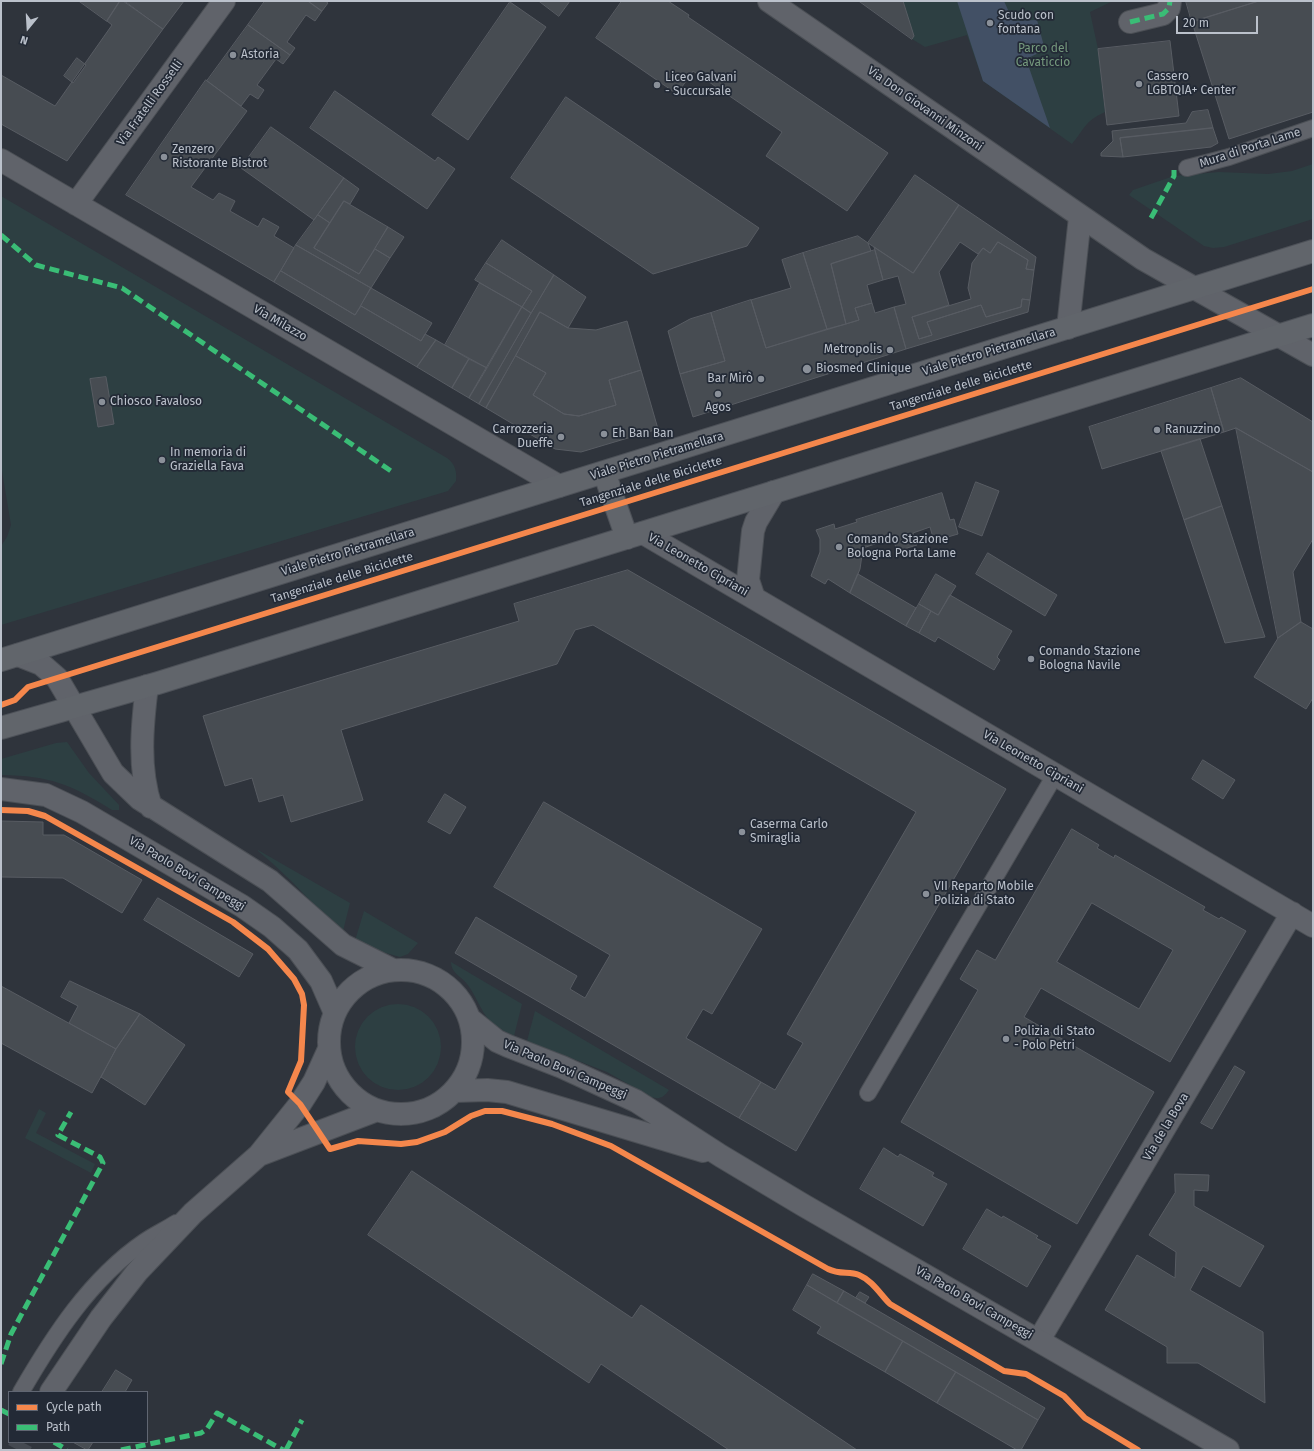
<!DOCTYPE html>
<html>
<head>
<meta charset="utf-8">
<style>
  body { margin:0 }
  #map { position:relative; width:1314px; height:1451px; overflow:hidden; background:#2f343c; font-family:"Fira Sans",sans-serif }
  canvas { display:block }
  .frame { position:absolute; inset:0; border:2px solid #bbc1cb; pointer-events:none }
  .legend { position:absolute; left:8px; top:1391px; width:140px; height:52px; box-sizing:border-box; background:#232a36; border:1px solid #606672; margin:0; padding:5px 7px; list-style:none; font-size:12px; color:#bbc1cb }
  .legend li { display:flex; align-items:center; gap:8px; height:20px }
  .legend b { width:20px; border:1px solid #606672 }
  .north { position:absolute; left:8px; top:8px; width:40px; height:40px; -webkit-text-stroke:3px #232a36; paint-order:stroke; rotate:198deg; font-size:11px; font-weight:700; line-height:16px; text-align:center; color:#bbc1cb }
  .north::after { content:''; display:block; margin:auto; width:14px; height:18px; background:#bbc1cb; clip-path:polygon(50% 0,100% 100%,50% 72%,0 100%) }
  .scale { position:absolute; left:1176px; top:16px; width:82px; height:18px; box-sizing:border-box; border:2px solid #bbc1cb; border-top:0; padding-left:5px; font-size:12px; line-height:14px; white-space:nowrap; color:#bbc1cb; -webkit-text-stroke:3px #232a36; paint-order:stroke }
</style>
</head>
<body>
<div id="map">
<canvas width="1314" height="1451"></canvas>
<div class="frame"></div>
<ul class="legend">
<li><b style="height:5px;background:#f5874c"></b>Cycle path</li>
<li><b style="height:5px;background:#3abd76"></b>Path</li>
</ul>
<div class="north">N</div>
<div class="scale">20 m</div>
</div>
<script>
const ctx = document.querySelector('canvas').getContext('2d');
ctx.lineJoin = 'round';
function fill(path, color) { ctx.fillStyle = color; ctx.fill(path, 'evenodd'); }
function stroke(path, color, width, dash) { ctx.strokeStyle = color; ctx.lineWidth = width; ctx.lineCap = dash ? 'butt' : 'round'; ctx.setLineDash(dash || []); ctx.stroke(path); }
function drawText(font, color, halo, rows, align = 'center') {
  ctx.font = font + ' "Fira Sans",sans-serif'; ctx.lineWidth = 3.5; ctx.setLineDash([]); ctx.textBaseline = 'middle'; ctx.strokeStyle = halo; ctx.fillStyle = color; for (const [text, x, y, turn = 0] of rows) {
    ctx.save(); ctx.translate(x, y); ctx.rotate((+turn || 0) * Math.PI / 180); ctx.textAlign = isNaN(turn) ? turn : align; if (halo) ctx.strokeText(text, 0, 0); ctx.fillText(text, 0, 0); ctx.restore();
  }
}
const green = new Path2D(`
  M903 1H1113L1090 12 1098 49 1105 112C1085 121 1085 128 1072 144L983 81 967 35 925 47 912 39Z
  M1313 164V219L1224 247 1213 248 1204 246 1129 195 1133 190 1174 176 1219 172 1268 174 1292 171Z
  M1 196 447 458C455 464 457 471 456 481L448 491 1 625V546L7 537 11 525 1 465Z
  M67 742 89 773 119 805V810H112C70 784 51 776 1 775V759L56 743Z
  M258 850 350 903 342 935C313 904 291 878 258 851Z
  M364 911 418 943 408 954 400 957 354 944Z
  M451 962 522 1004 514 1036C505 1032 497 1028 490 1021 480 1010 476 995 467 984 461 976 451 973 451 962Z
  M355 1047a43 43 0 1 1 86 0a43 43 0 1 1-86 0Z
  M535 1011 669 1090C664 1097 660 1100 651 1097L607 1072 527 1041Z
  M39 1109 46 1113 36 1133 95 1164 91 1173 25 1138Z`);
const water = new Path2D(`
  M957 1H1004L1013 21 1037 20 1045 50 1026 59 1050 128 983 81Z`);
const building = new Path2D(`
  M79 1H120L107 21Z
  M120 1H123L163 29 67 161 1 124V75L55 106 112 25 107 21Z
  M125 1H184L163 29Z
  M265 1H308L322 11 315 21 306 15 287 42 295 48 290 55 248 25Z
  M308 1H325L328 3 322 11Z
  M539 1H570L559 16Z
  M622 1H668L689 15 688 17 888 153 847 211 766 156 782 132 693 71 677 94 596 38Z
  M859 1H903L914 36 912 39Z
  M1186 1H1259L1192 22Z
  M1259 1H1313V112L1229 139 1192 22Z
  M510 2 546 27 468 140 432 115Z
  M248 25 290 55 283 64 276 59 257 85 264 90 258 99 250 94 241 106 207 81Z
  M1170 41 1179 116 1107 125 1098 49Z
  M77 58 86 65 73 83 64 76Z
  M206 80 247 111 191 187 213 200 219 193 235 201 230 211 258 227 263 218 279 227 274 236 294 248 274 282 126 195Z
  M335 91 435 161 438 157 455 169 427 209 310 128Z
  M566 97 759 228 747 246 653 274 511 178Z
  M1208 110 1213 128 1120 138 1123 157 1101 156V153L1113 141 1112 131 1186 123 1192 112Z
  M271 127 344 178 314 220 241 168Z
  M1213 128 1218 143 1211 147 1123 157 1120 138Z
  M915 175 959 205 913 273 868 243Z
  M344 178 359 189 350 204 344 201 330 223 318 215Z
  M344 201 388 227 359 274 314 248Z
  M959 205 1036 257 1034 270 1026 269 1028 260 998 242 990 253 983 248 978 254 960 242 939 272 949 305 912 317 919 339 932 335 927 322 981 305 986 317 1021 307 1022 299 1030 300 1028 312 906 349 894 307 906 304 898 276 883 280 874 247 913 273Z
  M318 215 330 223 314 248 359 274 375 249 390 258 371 288 296 245Z
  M388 227 404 237 390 258 375 249Z
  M858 236 868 243 871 251 831 264 846 324 827 329 803 253Z
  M502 240 554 275 531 313 522 307 532 291 486 263Z
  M998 242 1028 260 1026 269 1034 270 1030 300 1022 299 1021 307 986 317 981 305 927 322 932 335 919 339 912 317 971 299 968 288 972 263 983 248 990 253Z
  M296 245 371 288 355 315 281 271Z
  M875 250 883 280 867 285 872 303 855 308 859 320 846 324 831 264Z
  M803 253 827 329 766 348 751 300 791 288 782 260Z
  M486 263 532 291 522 307 475 280Z
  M281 271 355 315 361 306 421 341 425 334 436 340 417 367 274 282Z
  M554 275 586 297 568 328 540 312 486 408 479 404Z
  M480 283 522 307 487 368 445 345Z
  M371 288 432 323 421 341 361 306Z
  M751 300 766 348 859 320 855 308 872 303 875 313 894 307 906 349 693 417 680 374 725 361 711 313Z
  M522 307 531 313 479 404 469 398Z
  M540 312 568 328 596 330 627 321 641 370 609 380 616 405 579 416 564 414 533 395 546 373 516 356Z
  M711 313 725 361 680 374 668 331 690 319Z
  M436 340 469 359 452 388 417 367Z
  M516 356 546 373 533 395 564 414 579 416 616 405 609 380 641 370 658 429 581 452 555 449 486 408Z
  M469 359 487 368 469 398 452 388Z
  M106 377 114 424 98 427 90 379Z
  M1241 378 1313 422V472L1236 428 1224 432 1211 388Z
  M1211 388 1224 432 1102 469 1089 427Z
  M1236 428 1313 472V539L1293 572 1301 622 1278 638Z
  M1200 439 1222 506 1184 520 1161 451Z
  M976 482 999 491 982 536 959 527Z
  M942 493 950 520 954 519 958 534 934 541 930 527 913 533 917 545 897 551 893 538 863 548 860 569 850 593 828 579 825 584 811 576 820 552V539L816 530 834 524 835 529 857 522 856 520Z
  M1222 506 1258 617 1265 637 1225 643 1184 520Z
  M988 553 1057 595 1045 616 976 574Z
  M628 570 1006 789 796 1151 739 1118 761 1082 775 1090 803 1043 787 1034 916 812 593 625 575 630 557 664 341 730 363 800 291 822 283 795 259 802 252 778 225 786 203 716 519 621 514 604Z
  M858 574 916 608 906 626 850 593Z
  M936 574 956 586 938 615 919 604Z
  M950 595 1012 631 997 657 1000 660 994 670 938 637 935 642 919 633 931 611 938 615Z
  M919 604 931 611 919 633 906 626Z
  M1301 622 1313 629V698L1306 709 1254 677 1278 638Z
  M1203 760 1235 780 1223 799 1192 779Z
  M445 794 466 807 450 834 428 822Z
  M544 802 762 929 712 1014 703 1009 686 1038 761 1082 739 1118 455 953 476 917 577 976 570 989 585 998 593 984 610 955 494 887Z
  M1 821 43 822V835H64L142 880 122 913 63 878 1 877Z
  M1072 829 1099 845 1097 848 1114 858 1115 855 1205 907 1203 910 1219 919 1221 917 1246 931 1170 1062 1041 988 1024 1017 1154 1092 1077 1224 901 1122 978 990 960 979 977 950 995 960ZM1092 903 1173 950 1139 1009 1057 962Z
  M158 898 253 954 239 977 144 920Z
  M70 981 140 1014 116 1049 69 1023 78 1006 61 997Z
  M1 986 116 1049 92 1093 1 1043Z
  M140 1014 185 1045 145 1105 101 1077 116 1049Z
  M1235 1066 1245 1072 1212 1129 1201 1123Z
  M884 1148 898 1157 900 1154 934 1173 932 1176 947 1184 923 1226 860 1189Z
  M412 1171 632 1318 641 1305 857 1450H729L601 1364 589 1383 368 1235Z
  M1175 1174 1209 1175 1208 1191 1194 1190V1206L1264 1246 1240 1287 1203 1266 1190 1290 1263 1332 1265 1403 1198 1363H1167V1347L1105 1310 1137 1255 1175 1278 1176 1252 1149 1235 1175 1193Z
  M987 1209 1002 1218 1003 1216 1038 1236 1036 1238 1051 1246 1027 1287 963 1249Z
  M813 1274 844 1291 837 1303 807 1285Z
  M807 1285 903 1341 885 1372 817 1333 821 1327 793 1310Z
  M844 1291 1045 1408 1038 1420 837 1303Z
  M860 1292 869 1297 865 1303 856 1298Z
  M903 1341 956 1372 937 1403 885 1372Z
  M116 1370 132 1380 125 1392H102Z
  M956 1372 1038 1420 1021 1450H1017L937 1403Z
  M73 1442H93L88 1450Z`);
const tertiaryTunnel = new Path2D(`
  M18 1450 22 1442`);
const service = new Path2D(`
  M1187 168 1229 157 1313 128
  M868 1093 1055 775
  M21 1392C53 1337 90 1279 144 1242 154 1235 165 1230 176 1223`);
const pedestrian = new Path2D(`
  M1130 22 1163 14 1169 8 1170 1`);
const minor = new Path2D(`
  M1 160 559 486
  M76 204 224 1
  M643 533 1313 926
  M754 598 748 580 753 531 756 522 774 492
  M1039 1340 1292 913`);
const tertiary = new Path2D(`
  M769 1 1143 259 1313 355
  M1068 328 1080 217
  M18 655 41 664 57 678 113 773 140 799 270 881 343 945 393 970
  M147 686C142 726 138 769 151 807
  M1 789 46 795 82 812 242 906 272 927 298 950 321 981 335 1013
  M329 1042a72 72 0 1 1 144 0a72 72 0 1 1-144 0Z
  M471 1020 497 1041 508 1046 562 1067 636 1101 721 1156 803 1205 1228 1450
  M455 1091 487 1090 507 1092 703 1151
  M259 1155 377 1110
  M51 1392 101 1318 137 1272 193 1213 259 1155 300 1104 314 1082 329 1049`);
const primary = new Path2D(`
  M604 472 627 538
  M1 660 1313 251
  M1 728 158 683 1313 325`);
const quiet = new Path2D(`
  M1130 22 1163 14 1169 8 1170 1
  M1151 218 1174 176V170
  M1 235 36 265 122 288 391 471
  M1 1364 11 1334 103 1163 100 1157 58 1135 71 1112
  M1 1410 9 1414
  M54 1442 67 1450
  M121 1450 201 1433 207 1429 217 1413 283 1450
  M286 1450 302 1420`);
const cycleway = new Path2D(`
  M1 705 15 700 28 687 1313 289
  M1 810 28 811 45 816 233 922 268 949 294 979 302 994 304 1005 301 1061 288 1092 300 1104 330 1149 358 1141 401 1144 417 1142 445 1132 471 1116 485 1111H502L552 1124 611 1146 828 1269C840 1275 849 1271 859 1275 873 1281 880 1294 890 1304L1004 1371 1026 1374 1064 1396 1085 1418 1138 1450`);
const markers = [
  [990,23,4,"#8a9099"],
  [233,55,4,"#8a9099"],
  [1139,84,4,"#8a9099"],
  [657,85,4,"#8a9099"],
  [164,157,4,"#8a9099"],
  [890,350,4,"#8a9099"],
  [807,369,5,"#8a9099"],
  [761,379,4,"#8a9099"],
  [718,394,4,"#8a9099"],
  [102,402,4,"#8a9099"],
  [1157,430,4,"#8a9099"],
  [604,434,4,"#8a9099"],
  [561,437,4,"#8a9099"],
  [162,460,4,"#8a9099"],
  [839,547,4,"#8a9099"],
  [1031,659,4,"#8a9099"],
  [742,832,4,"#8a9099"],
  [926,894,4,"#8a9099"],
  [1006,1039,4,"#8a9099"]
];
const poiNames = [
  ["Scudo con",998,16],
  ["fontana",998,30],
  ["Astoria",241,55],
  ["Cassero",1147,77],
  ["LGBTQIA+ Center",1147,91],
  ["Liceo Galvani",665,78],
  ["- Succursale",665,92],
  ["Zenzero",172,150],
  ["Ristorante Bistrot",172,164],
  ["Metropolis",882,350,"right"],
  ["Biosmed Clinique",816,369],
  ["Bar Mirò",753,379,"right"],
  ["Chiosco Favaloso",110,402],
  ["Agos",718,408,"center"],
  ["Carrozzeria",553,430,"right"],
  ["Dueffe",553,444,"right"],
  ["Ranuzzino",1165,430],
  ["Eh Ban Ban",612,434],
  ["In memoria di",170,453],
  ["Graziella Fava",170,467],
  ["Comando Stazione",847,540],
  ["Bologna Porta Lame",847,554],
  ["Comando Stazione",1039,652],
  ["Bologna Navile",1039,666],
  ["Caserma Carlo",750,825],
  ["Smiraglia",750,839],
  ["VII Reparto Mobile",934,887],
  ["Polizia di Stato",934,901],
  ["Polizia di Stato",1014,1032],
  ["- Polo Petri",1014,1046]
];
const parkNames = [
  ["Parco del",1043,49],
  ["Cavaticcio",1043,63]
];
const streetNames = [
  ["Via Fratelli Rosselli",150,103,-54],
  ["Via Don Giovanni Minzoni",925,109,35],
  ["Mura di Porta Lame",1250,148,-18],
  ["Via Milazzo",280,323,30],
  ["Viale Pietro Pietramellara",989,352,-17],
  ["Tangenziale delle Biciclette",961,386,-17],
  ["Viale Pietro Pietramellara",657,456,-17],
  ["Tangenziale delle Biciclette",651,482,-17],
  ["Viale Pietro Pietramellara",348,552,-17],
  ["Via Leonetto Cipriani",698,565,30],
  ["Tangenziale delle Biciclette",342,578,-17],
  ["Via Leonetto Cipriani",1033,762,30],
  ["Via Paolo Bovi Campeggi",187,874,31],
  ["Via Paolo Bovi Campeggi",565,1070,23],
  ["Via de la Bova",1166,1127,-59],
  ["Via Paolo Bovi Campeggi",974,1303,30]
];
fill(green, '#2d3f42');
fill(water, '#425065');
fill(building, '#474c52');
stroke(building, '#585c63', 1);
stroke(tertiaryTunnel, '#444951', 22, [22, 11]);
stroke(service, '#4b4f55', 18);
stroke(pedestrian, '#4b4f55', 24);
stroke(minor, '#4b4f55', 24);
stroke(tertiary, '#4b4f55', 24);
stroke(primary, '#4d5158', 24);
stroke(service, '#60636a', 16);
stroke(pedestrian, '#60636a', 22);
stroke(minor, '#60636a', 22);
stroke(tertiary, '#60636a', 22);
stroke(primary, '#61656b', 22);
stroke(quiet, '#3abd76', 5, [10, 5]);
stroke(cycleway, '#f5874c', 6);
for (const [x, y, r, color] of markers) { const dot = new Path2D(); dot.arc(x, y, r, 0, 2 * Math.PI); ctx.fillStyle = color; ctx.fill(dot); stroke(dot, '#232a36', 1.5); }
drawText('12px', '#bbc1cb', '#232a36', poiNames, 'left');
drawText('12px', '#75997d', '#232a36', parkNames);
drawText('12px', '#bbc1cb', '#232a36', streetNames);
</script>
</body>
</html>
